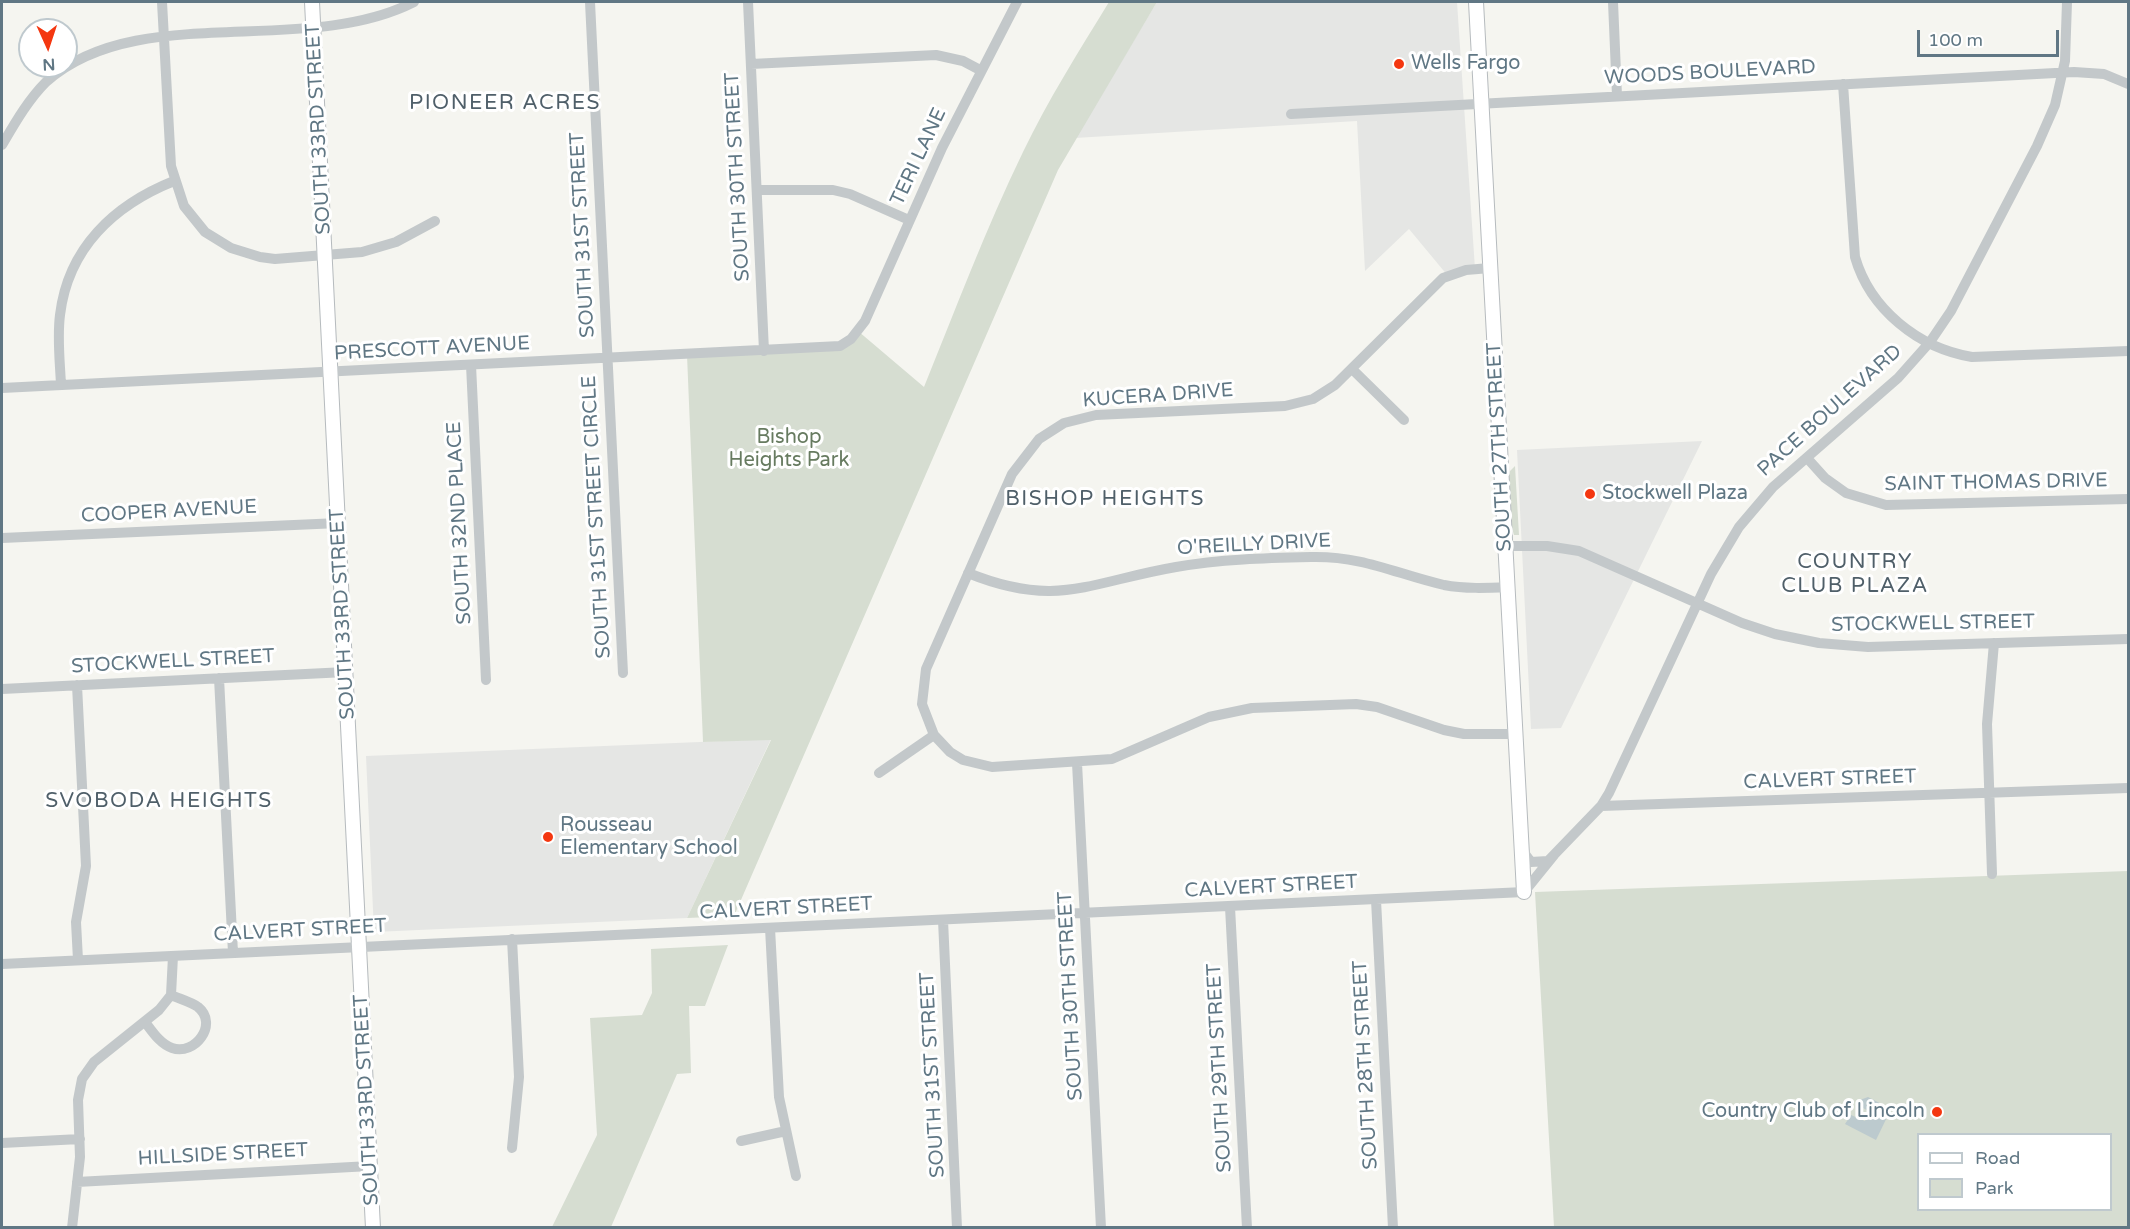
<!DOCTYPE html>
<html>
<head>
<meta charset="utf-8">
<style>
  body { margin:0 }
  #map { position:relative; width:2130px; height:1229px; overflow:hidden; background:#f5f5f0; font-family:"Varela Round",sans-serif }
  canvas { display:block }
  .frame { position:absolute; inset:0; border:3px solid #607784; pointer-events:none }
  .legend { position:absolute; left:1917px; top:1133px; width:195px; height:78px; box-sizing:border-box; background:#fff; border:2px solid #bfc9ce; margin:0; padding:8px 10px; list-style:none; font-size:18px; color:#607784 }
  .legend li { display:flex; align-items:center; gap:12px; height:30px }
  .legend b { width:30px; border:2px solid #bfc9ce }
  .north { position:absolute; left:18px; top:18px; width:60px; height:60px; box-sizing:border-box; background:#fff; border:2px solid #bfc9ce; border-radius:50%; rotate:177deg; font-size:16px; font-weight:700; line-height:24px; text-align:center; color:#607784 }
  .north::after { content:''; display:block; margin:auto; width:21px; height:27px; background:#f43710; clip-path:polygon(50% 0,100% 100%,50% 72%,0 100%) }
  .scale { position:absolute; left:1917px; top:30px; width:142px; height:27px; box-sizing:border-box; border:3px solid #607784; border-top:0; padding-left:8px; font-size:18px; line-height:21px; white-space:nowrap; color:#607784; -webkit-text-stroke:4px #fff; paint-order:stroke }
</style>
</head>
<body>
<div id="map">
<canvas width="2130" height="1229"></canvas>
<div class="frame"></div>
<ul class="legend">
<li><b style="height:8px;background:#fff"></b>Road</li>
<li><b style="height:16px;background:#d6ddd1"></b>Park</li>
</ul>
<div class="north">N</div>
<div class="scale">100 m</div>
</div>
<script>
const ctx = document.querySelector('canvas').getContext('2d');
ctx.lineJoin = 'round';
function fill(path, color) { ctx.fillStyle = color; ctx.fill(path, 'evenodd'); }
function stroke(path, color, width, dash) { ctx.strokeStyle = color; ctx.lineWidth = width; ctx.lineCap = dash ? 'butt' : 'round'; ctx.setLineDash(dash || []); ctx.stroke(path); }
function drawText(font, color, halo, rows, align = 'center') {
  ctx.font = font + ' "Varela Round",sans-serif'; ctx.lineWidth = 6; ctx.setLineDash([]); ctx.textBaseline = 'middle'; ctx.strokeStyle = halo; ctx.fillStyle = color; for (const [text, x, y, turn = 0] of rows) {
    ctx.save(); ctx.translate(x, y); ctx.rotate((+turn || 0) * Math.PI / 180); ctx.textAlign = isNaN(turn) ? turn : align; if (halo) ctx.strokeText(text, 0, 0); ctx.fillText(text, 0, 0); ctx.restore();
  }
}
const built = new Path2D(`
  M1157 2H1457L1475 269 1448 276 1409 229 1365 271 1357 121 1075 138Z
  M1702 441 1561 728 1531 729 1517 450Z
  M771 739 687 918 374 932 366 756Z`);
const green = new Path2D(`
  M1109 2H1157L1058 170 734 916 687 918 771 740 703 742 687 355 828 348 858 331 924 387C956 308 986 228 1023 152 1048 100 1079 51 1109 2Z
  M1515 466 1519 535H1514L1511 525 1508 476 1509 472Z
  M2128 871V1227H1554L1535 892ZM1918 1134H2110V1210H1918Z
  M728 945 705 1006H689L691 1073 677 1074 611 1227H552L597 1135 590 1018 642 1015 652 993 651 949Z`);
const water = new Path2D(`
  M1868 1097 1891 1109 1876 1140 1845 1124 1851 1115 1865 1121 1870 1112 1858 1105 1857 1101Z`);
const minor = new Path2D(`
  M162 2 171 166 184 206 205 232 231 248 260 257 275 259 362 252 396 242 435 221
  M590 2 623 673
  M748 2 764 351
  M1613 2 1617 96
  M751 64 936 55 963 61 980 70
  M1843 84 1855 257C1870 309 1918 348 1972 357L2128 351
  M1291 114 2074 72 2104 74 2128 84
  M2 145C15 123 28 100 46 82 137 0 304 58 414 2
  M757 190H833L850 194 909 220
  M1490 268 1466 270 1443 278 1335 385 1313 399 1285 406 1096 415 1064 423 1039 439 1012 474 926 669 922 704 934 735 950 752 963 760 992 767 1112 759 1209 717 1252 708 1356 704 1377 707 1444 730 1464 734H1515
  M471 365 486 680
  M1352 369 1404 420
  M61 385C60 362 57 338 60 315 68 248 114 205 174 181
  M2 388 840 346 851 339 865 321 942 148 1017 2
  M1807 458 1825 478 1846 493 1886 505 2128 499
  M2 538 339 523
  M1505 546H1547L1579 551 1742 623 1775 634 1819 643 1868 647 2128 639
  M968 573C1057 609 1089 582 1176 567 1220 559 1267 558 1312 557 1364 556 1396 574 1444 585 1465 589 1487 588 1508 587
  M219 678 233 953
  M77 685 86 866 76 922 78 960
  M2 689 346 672
  M1077 763 1101 1228
  M879 773 934 735
  M1601 806 2128 788
  M1522 850 1531 862 1548 861 1601 806 1609 793 1711 574 1739 527 1773 487 1898 378 1930 342 1951 311 2037 146 2055 105 2065 61 2067 2
  M1992 874 1987 724 1994 643
  M1376 900 1393 1228
  M1230 907 1247 1228
  M943 920 957 1228
  M770 928 779 1097 796 1176
  M2 964 1524 892 1554 855
  M145 1022C152 1031 160 1044 172 1048 195 1056 219 1024 198 1007 191 1002 180 999 171 995
  M741 1141 786 1131
  M2 1143 80 1139
  M512 1148 519 1077 512 939
  M77 1182 370 1166
  M72 1228 80 1157 78 1100 82 1079 94 1062 159 1010 171 995 173 956`);
const major = new Path2D(`
  M312 2 373 1228
  M1476 2 1524 892`);
const markers = [
  [1399,64,6,"#f43710"],
  [1590,494,6,"#f43710"],
  [548,837,6,"#f43710"],
  [1937,1112,6,"#f43710"]
];
const poiNames = [
  ["Wells Fargo",1411,64],
  ["Stockwell Plaza",1602,494],
  ["Rousseau",560,826],
  ["Elementary School",560,849],
  ["Country Club of Lincoln",1925,1112,"right"]
];
const streetNames = [
  ["WOODS BOULEVARD",1710,73,-3],
  ["SOUTH 33RD STREET",319,129,-93],
  ["TERI LANE",919,157,-65],
  ["SOUTH 30TH STREET",738,177,-93],
  ["SOUTH 31ST STREET",583,235,-93],
  ["PRESCOTT AVENUE",432,349,-3],
  ["KUCERA DRIVE",1158,396,-4],
  ["PACE BOULEVARD",1830,411,-42],
  ["SOUTH 27TH STREET",1500,447,-93],
  ["SAINT THOMAS DRIVE",1996,483,-1],
  ["COOPER AVENUE",169,512,-3],
  ["SOUTH 31ST STREET CIRCLE",597,517,-93],
  ["SOUTH 32ND PLACE",460,523,-93],
  ["O'REILLY DRIVE",1254,545,-3],
  ["SOUTH 33RD STREET",343,614,-93],
  ["STOCKWELL STREET",1933,624,-1],
  ["STOCKWELL STREET",173,662,-3],
  ["CALVERT STREET",1830,780,-2],
  ["CALVERT STREET",1271,887,-3],
  ["CALVERT STREET",786,909,-3],
  ["CALVERT STREET",300,931,-3],
  ["SOUTH 30TH STREET",1071,996,-93],
  ["SOUTH 28TH STREET",1366,1065,-93],
  ["SOUTH 29TH STREET",1220,1068,-93],
  ["SOUTH 31ST STREET",933,1075,-93],
  ["SOUTH 33RD STREET",367,1100,-93],
  ["HILLSIDE STREET",223,1155,-3]
];
const parkNames = [
  ["Bishop",789,438],
  ["Heights Park",789,461]
];
const neighbourhoodNames = [
  ["PIONEER ACRES",505,103],
  ["BISHOP HEIGHTS",1105,499],
  ["COUNTRY",1855,562],
  ["CLUB PLAZA",1855,586],
  ["SVOBODA HEIGHTS",159,801]
];
fill(built, '#e5e6e4');
fill(green, '#d6ddd1');
fill(water, '#bccace');
stroke(major, '#b6bbbe', 16);
stroke(minor, '#c3c8ca', 10);
stroke(major, '#fff', 14);
for (const [x, y, r, color] of markers) { const dot = new Path2D(); dot.arc(x, y, r, 0, 2 * Math.PI); ctx.fillStyle = color; ctx.fill(dot); stroke(dot, '#fff', 2); }
drawText('20px', '#607784', '#fff', poiNames, 'left');
drawText('20px', '#607784', '#fff', streetNames);
drawText('20px', '#677b60', '#fff', parkNames);
ctx.letterSpacing = '1.5px';
drawText('21px', '#4f5f69', '#fff', neighbourhoodNames);
ctx.letterSpacing = '0px';
</script>
</body>
</html>
